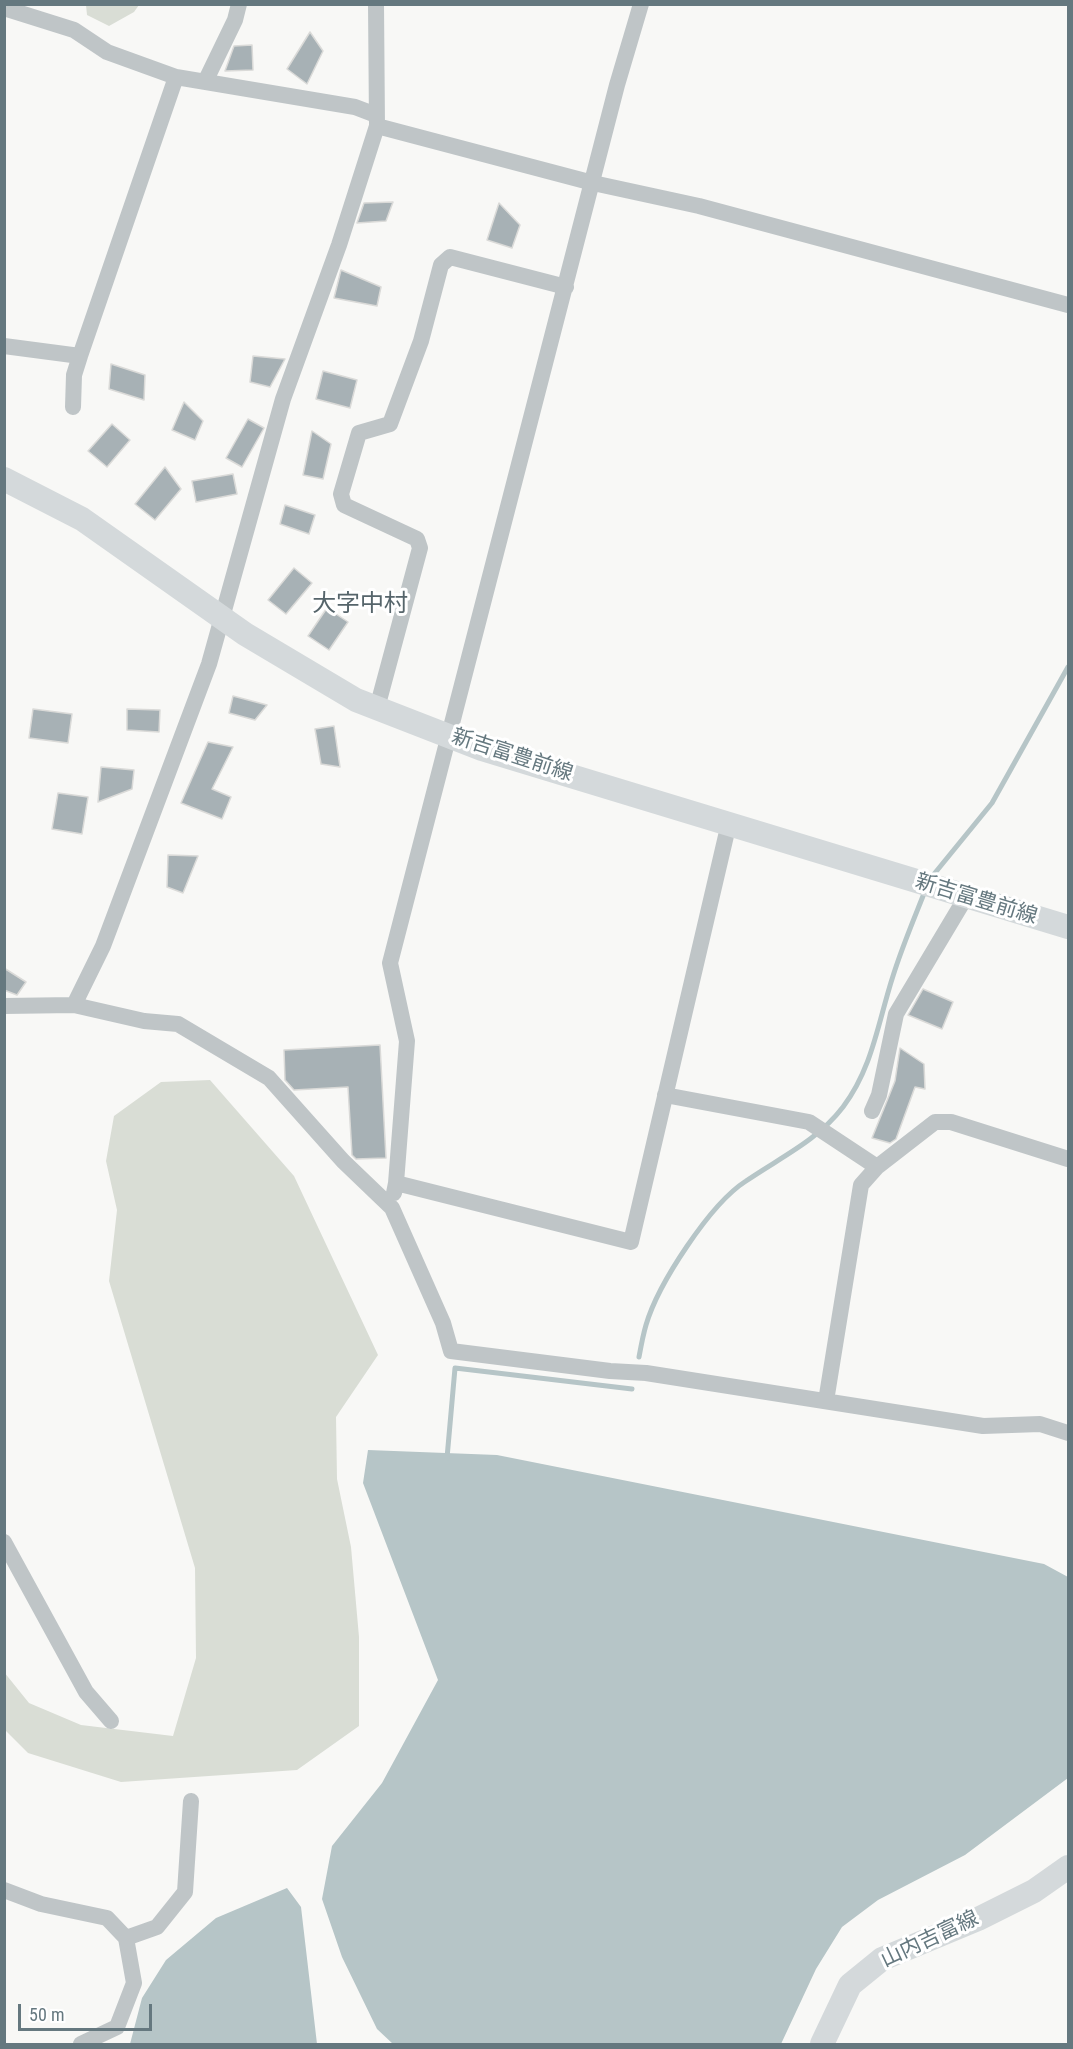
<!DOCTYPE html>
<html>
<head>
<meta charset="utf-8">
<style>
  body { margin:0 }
  #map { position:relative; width:1073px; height:2049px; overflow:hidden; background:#f8f8f6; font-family:"Roboto Condensed",sans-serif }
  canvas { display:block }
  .frame { position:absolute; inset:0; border:6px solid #65787f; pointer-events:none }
  .scale { position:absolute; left:18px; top:2004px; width:134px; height:27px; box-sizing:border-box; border:3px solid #65787f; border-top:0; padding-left:8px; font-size:18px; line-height:21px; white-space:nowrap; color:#65787f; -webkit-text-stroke:4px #fff; paint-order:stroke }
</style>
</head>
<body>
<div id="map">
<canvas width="1073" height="2049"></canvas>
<div class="frame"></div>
<div class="scale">50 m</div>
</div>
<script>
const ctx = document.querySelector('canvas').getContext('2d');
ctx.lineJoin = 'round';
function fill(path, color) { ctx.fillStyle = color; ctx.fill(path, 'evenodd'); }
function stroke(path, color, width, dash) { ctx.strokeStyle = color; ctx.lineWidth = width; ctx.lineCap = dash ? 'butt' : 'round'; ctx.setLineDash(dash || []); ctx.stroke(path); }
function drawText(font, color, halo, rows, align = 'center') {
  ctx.font = font + ' "Roboto Condensed","Noto Sans JP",sans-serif'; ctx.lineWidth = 6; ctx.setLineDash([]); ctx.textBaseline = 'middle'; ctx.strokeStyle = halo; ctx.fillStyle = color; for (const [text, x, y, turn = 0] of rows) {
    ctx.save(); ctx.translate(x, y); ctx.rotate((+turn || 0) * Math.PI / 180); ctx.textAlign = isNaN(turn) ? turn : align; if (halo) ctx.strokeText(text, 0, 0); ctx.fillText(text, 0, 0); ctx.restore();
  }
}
const green = new Path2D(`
  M86 5V4L139 5 134 12 109 26 87 15Z
  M210 1080 294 1176 378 1355 336 1417 337 1479 351 1547 359 1637V1726L297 1770 121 1782 28 1753 5 1730 4 1672 29 1703 81 1725 173 1736 196 1658 195 1568 109 1281 117 1210 106 1161 114 1116 161 1082Z`);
const water = new Path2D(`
  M368 1450 497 1455 1044 1564 1068 1577V1778L965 1855 878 1900 842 1927 816 1969 781 2044H393L377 2029 342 1957 322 1899 332 1846 382 1783 438 1680 363 1483Z
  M287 1888 301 1907 317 2044H130L142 1998 166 1960 216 1918Z`);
const stream = new Path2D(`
  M930 879 992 803 1068 667
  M639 1357C641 1346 643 1335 646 1325 658 1284 710 1204 746 1181 781 1157 817 1141 843 1107 873 1067 878 1022 893 976 902 947 914 919 925 891
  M447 1458 455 1368 632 1389`);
const building = new Path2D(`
  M310 32 323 51 307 84 287 69Z
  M252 45 253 70 225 71 234 46Z
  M393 202 386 221 357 223 364 203Z
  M499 203 520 225 512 248 487 240Z
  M341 270 381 287 377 306 334 298Z
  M253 356 285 359 270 387 250 382Z
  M111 364 145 375 144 400 109 389Z
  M323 371 357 380 350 408 316 399Z
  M184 402 203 421 195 440 172 430Z
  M248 419 264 428 242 467 226 458Z
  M112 424 130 440 107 467 88 451Z
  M312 431 331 444 323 479 303 475Z
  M165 467 181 489 155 520 135 504Z
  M233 474 237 494 196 502 192 481Z
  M285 505 315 515 309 534 280 524Z
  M294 568 312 583 286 614 268 600Z
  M327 608 348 622 329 650 308 636Z
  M233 696 267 705 255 720 229 713Z
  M33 709 72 714 68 743 29 738Z
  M127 709 160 710 159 732 127 730Z
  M334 726 340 767 321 764 315 729Z
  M208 742 233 747 212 789 231 797 222 819 181 803Z
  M101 767 134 770 132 789 98 802Z
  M58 793 88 797 82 834 52 829Z
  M168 855 198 856 183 893 167 887Z
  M4 968 26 982 17 995 4 990Z
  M923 989 953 1002 942 1029 908 1015Z
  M380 1045 386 1158 356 1159 352 1155 348 1087 294 1090 285 1080 284 1050Z
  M900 1048 924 1064 925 1089 915 1087 896 1139 890 1143 872 1138 895 1081Z`);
const street = new Path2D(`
  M4 8 74 30 107 52 176 77 355 107 376 115
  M205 82 235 20 239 4
  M377 126 593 183 699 206 1068 305
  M4 346 80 356 176 77
  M73 407 74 375 80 356
  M377 708 420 548 417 539 344 505 341 494 359 433 390 424 421 341 441 265 450 257 566 287
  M74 1005 144 1021 178 1024 269 1078 343 1161 392 1208 443 1323 451 1351 610 1371 646 1373 983 1426 1040 1424 1068 1433
  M4 1006 74 1005 103 946 209 664 283 399 339 245 377 126 376 4
  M665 1095 809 1122 877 1167
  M872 1111 879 1095 896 1014 966 897
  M396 1183 407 1041 390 963 617 85 641 4
  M394 1193 396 1183 631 1242 729 823
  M826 1401 861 1185 877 1167 935 1122H951L1068 1159
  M4 1542 86 1692 111 1721
  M4 1890 41 1904 107 1918 126 1938 134 1983 117 2027 81 2044
  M126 1938 157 1927 185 1892 191 1801`);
const secondary = new Path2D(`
  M4 479 82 519 245 634 356 700 482 749 1068 927
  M822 2044 850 1985 882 1959 978 1919 1034 1891 1068 1867`);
const streetNames = [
  ["新吉富豊前線",512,756,18],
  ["新吉富豊前線",976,900,17],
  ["山内吉富線",930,1940,-25]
];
const quarterNames = [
  ["大字中村",360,605]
];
fill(green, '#d9ddd5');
fill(water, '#b6c5c7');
stroke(stream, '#b6c5c7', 5);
fill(building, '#a7b1b5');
stroke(building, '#dadad8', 1.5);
stroke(street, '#bfc5c7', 16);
stroke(secondary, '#d4d9db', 24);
drawText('21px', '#65787f', '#fff', streetNames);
drawText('24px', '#56656b', '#fff', quarterNames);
</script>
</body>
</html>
